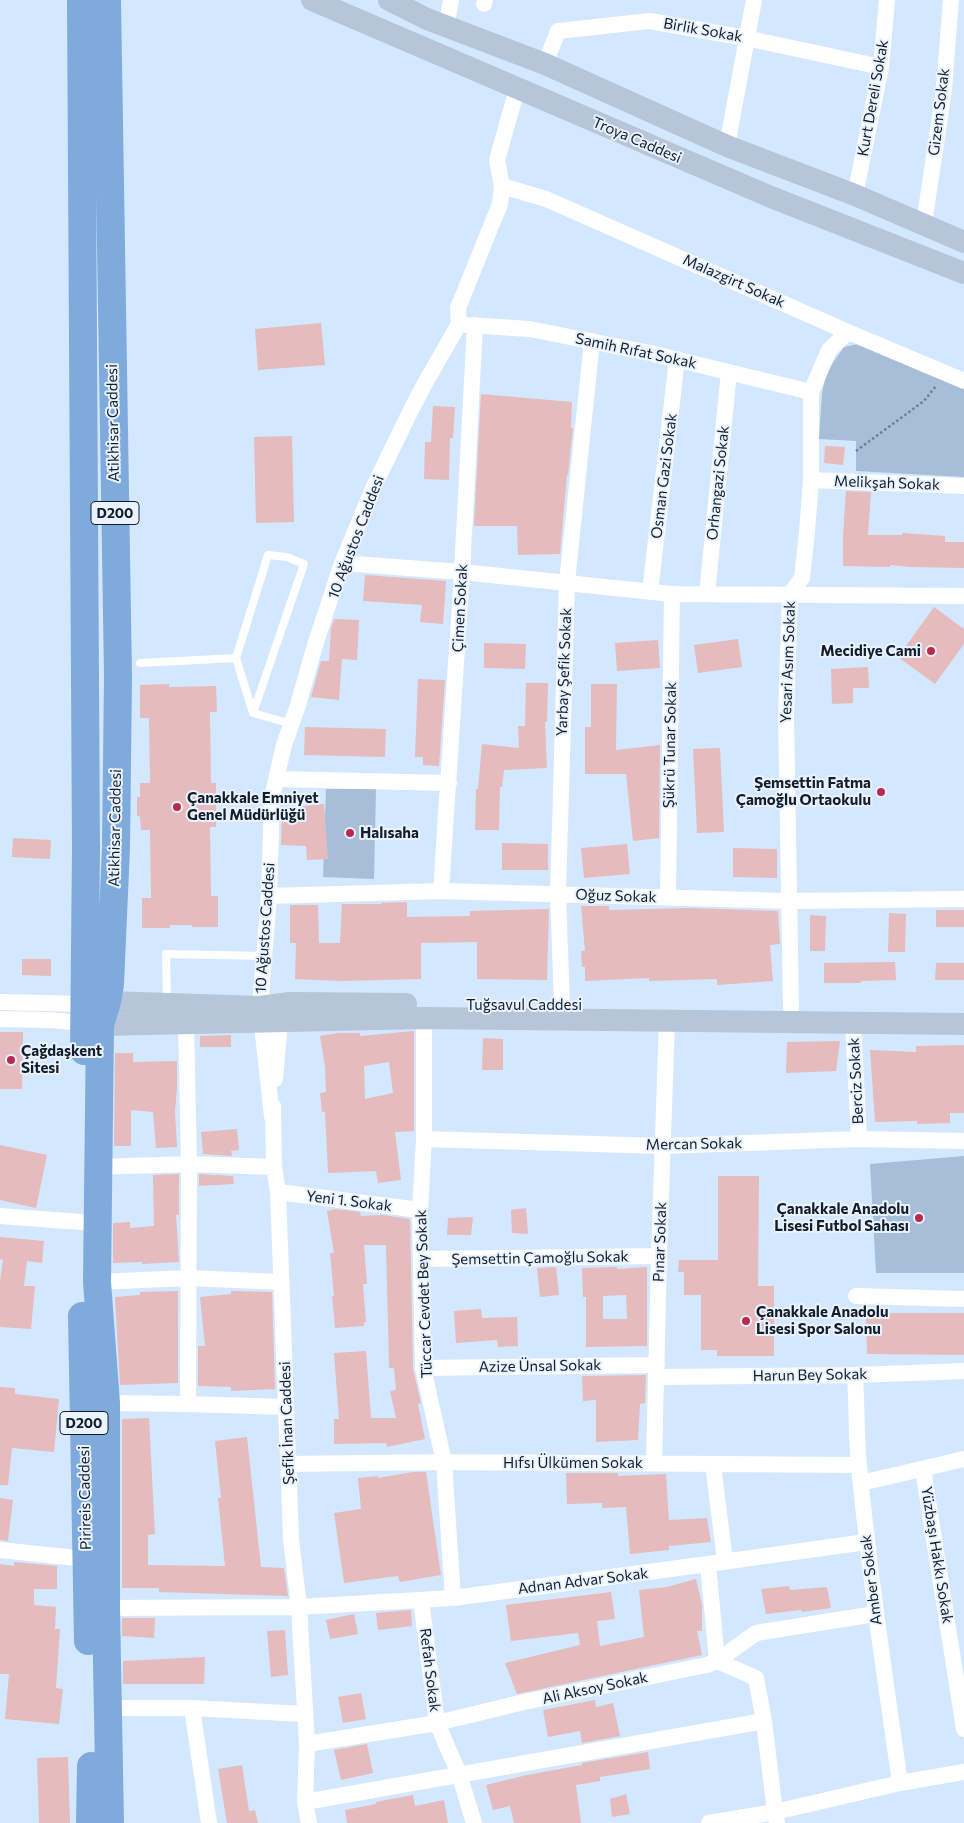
<!DOCTYPE html>
<html>
<head>
<meta charset="utf-8">
<style>
  body { margin:0 }
  canvas { display:block; background:#d3e7fe }
</style>
</head>
<body>
<canvas width="964" height="1823"></canvas>
<script>
const ctx = document.querySelector('canvas').getContext('2d');
ctx.lineJoin = 'round';
function fill(path, color) { ctx.fillStyle = color; ctx.fill(path, 'evenodd'); }
function stroke(path, color, width, dash) { ctx.strokeStyle = color; ctx.lineWidth = width; ctx.lineCap = dash ? 'butt' : 'round'; ctx.setLineDash(dash || []); ctx.stroke(path); }
function drawText(font, color, halo, rows, align = 'center') {
  ctx.font = font + ' Commissioner,sans-serif'; ctx.lineWidth = 4; ctx.setLineDash([]); ctx.textBaseline = 'middle'; ctx.strokeStyle = halo; ctx.fillStyle = color; for (const [text, x, y, turn = 0] of rows) {
    ctx.save(); ctx.translate(x, y); ctx.rotate((+turn || 0) * Math.PI / 180); ctx.textAlign = isNaN(turn) ? turn : align; if (halo) ctx.strokeText(text, 0, 0); ctx.fillText(text, 0, 0); ctx.restore();
  }
}
const green = new Path2D(`
  M862 343 964 388V477L856 471V441L819 439 822 393 827 371 844 347Z
  M326 789H376L374 879 323 877Z
  M964 1156V1273H876L870 1164Z`);
const building = new Path2D(`
  M321 323 325 365 258 370 255 329Z
  M481 394 572 402 571 428H573L568 475H567L560 554 518 555 517 526H474Z
  M433 406 455 407 453 438H450L449 480 424 479 425 442H431Z
  M292 436 294 522 256 523 254 437Z
  M825 446 845 447 843 465 824 463Z
  M846 491 871 492 868 535H902L903 533 945 536V542H964V568L910 567 890 565V567L843 566V535Z
  M365 575 446 581 443 624 420 622 422 605 363 601Z
  M934 607 964 629V644L935 684 898 657Z
  M334 619 359 620 357 660 342 659 339 700 311 697 321 661H329L331 628Z
  M738 639 742 667 698 673 694 645Z
  M658 640 660 668 617 671 615 643Z
  M484 643 526 644 525 669 484 668Z
  M868 667 869 688H853V703L832 704 831 669Z
  M418 679 445 680 439 766 423 765V757H415Z
  M526 683H548L547 722H545L547 768 504 770 502 787H500L499 830H475L476 789H478L482 744 519 748 518 726H525Z
  M169 684V687L216 686 217 712H210L211 783H216V827H210L211 896H218V927H192V925H170V928H142V898H151L150 830H141L140 816H137V797H140V783H150L149 718H140V685Z
  M591 684H617L616 750 660 745 659 838 633 841 626 774H585V727H591Z
  M305 727 386 729 385 757 304 755Z
  M720 748 724 832 697 833 693 749Z
  M324 804 328 859 307 860 306 846 281 845 282 807 303 808V806Z
  M13 838 51 840 50 859 12 857Z
  M502 843 548 844V870H502Z
  M627 844 630 874 584 878 581 848Z
  M733 848 777 849V878L733 877Z
  M407 902V917L470 916V911L549 909 547 980 477 979V942L421 943V979L341 981 295 979 296 943H290V905H318L319 943H340L342 904H381V903Z
  M581 906H609V910L691 908 778 911 780 944 770 945 773 981 717 985V979L649 981V978L585 981V967H582L581 951H585Z
  M936 910H964V927H936Z
  M889 913 906 914 905 952H888Z
  M810 915 826 916 825 951H810Z
  M22 959H51V976L22 975Z
  M895 962 896 980 861 981V983H824V963Z
  M936 963H964V980H935Z
  M414 1031V1131L395 1132 401 1180 378 1183 376 1171 328 1173 325 1112H322L320 1093 326 1092 325 1067 320 1036 338 1033H360V1036ZM389 1062 393 1093 365 1099 364 1066Z
  M0 1032H23L22 1089H0Z
  M231 1035V1047H200V1036Z
  M483 1038 503 1039V1070H482Z
  M840 1041 836 1071 786 1073 787 1042Z
  M964 1045V1113H950V1123L917 1124V1121L875 1122 870 1050 916 1052V1046Z
  M115 1053H133V1062L177 1061V1087L175 1112 177 1147 156 1148 153 1112 131 1110V1146H114Z
  M237 1129 239 1150 231 1151 232 1156 203 1154 201 1132Z
  M0 1145 47 1155 36 1208 0 1200Z
  M179 1174V1215H176L179 1262 142 1264V1262L113 1263V1223L130 1222V1228L154 1226 153 1175Z
  M199 1174 233 1176 234 1184 199 1186Z
  M718 1176H759L758 1286H774V1356H717V1350H701V1295H684V1272H678L679 1260H718Z
  M526 1208 528 1234 512 1233 511 1210Z
  M336 1209 360 1212 361 1216 383 1215 410 1219 413 1368 421 1403 418 1404 425 1439 387 1447 386 1443 334 1444V1419H339L334 1353 366 1351 371 1418H396L390 1391 396 1390 394 1368H389L386 1245H364L367 1284H363L366 1322H364V1326L335 1328 332 1296H334L330 1253H334L327 1211Z
  M473 1217 471 1235H447L448 1218Z
  M0 1237 44 1241 42 1263 27 1261 24 1286H35L31 1329 0 1327V1281L3 1260 0 1259Z
  M556 1267 559 1295 540 1297 537 1268Z
  M611 1267H617V1269L647 1267V1346L586 1347V1297H583L582 1268ZM626 1295 627 1319H603V1296Z
  M178 1291V1383L120 1385 115 1297 140 1295V1292Z
  M231 1291 272 1292 275 1389 231 1391V1387L198 1386V1346H205L200 1297 231 1294Z
  M481 1309 482 1318 517 1317 518 1346 498 1347 497 1340 456 1343 454 1311Z
  M866 1313H964V1355L867 1354Z
  M646 1375 645 1403 640 1404 638 1440 596 1442V1400L583 1401 582 1376Z
  M0 1387 15 1388V1394L59 1399 54 1452 12 1448 8 1485H0Z
  M149 1418 155 1534 148 1535V1565L225 1566 218 1498H221L215 1441 247 1437 261 1567 284 1568 288 1596 159 1592V1588H122V1419Z
  M413 1472H426L441 1575 400 1582 398 1576 344 1583 334 1513 361 1509 358 1478 378 1476V1478Z
  M566 1473H618V1476L666 1474 669 1520 707 1518 711 1542 669 1546V1550L630 1554 626 1507 602 1508V1503L567 1504Z
  M0 1498 13 1500 8 1541 0 1540Z
  M14 1562 57 1566V1589H34V1605L56 1607 55 1629H60L56 1688 63 1689 59 1724 5 1719 9 1674H0V1564L14 1566Z
  M696 1579 702 1605V1631H697L702 1655 517 1694 505 1663 580 1645 578 1633 511 1641 506 1605 611 1592 615 1619 597 1621 600 1646 644 1637 639 1590 667 1587Z
  M789 1586 790 1590 827 1587 831 1608 802 1612 801 1610 766 1614 761 1589Z
  M411 1610 412 1626 378 1630 376 1613Z
  M354 1614 358 1634 330 1639 326 1620Z
  M122 1618H155L154 1638 122 1636Z
  M285 1630 288 1675 271 1677 267 1631Z
  M205 1657 204 1684H123V1661Z
  M361 1693 366 1719 343 1723 338 1697Z
  M595 1700 596 1707 613 1703 620 1736 582 1743 580 1731 548 1737 543 1710Z
  M367 1744 373 1773 341 1780 334 1750Z
  M648 1752 650 1769 600 1777V1781L576 1785 581 1823H514L510 1806 493 1810 486 1785 527 1775 582 1765V1763Z
  M68 1757 70 1823H39L37 1758Z
  M242 1765 249 1811 255 1810 258 1823H227L218 1769Z
  M626 1794 630 1814 612 1817 610 1799Z
  M413 1795 415 1806 444 1800 448 1823H347L345 1810 376 1804V1802Z`);
const path = new Path2D(`
  M856 451 924 401 936 386`);
const service = new Path2D(`
  M236 658 253 713
  M140 663 236 658 268 555 287 557 304 564 253 713 292 724
  M167 1002 166 954 264 956`);
const minor = new Path2D(`
  M484 4 485 0
  M446 27 451 0
  M545 64 558 31 650 21 746 38 881 67
  M727 146 754 0
  M502 186 546 199 848 332 964 381
  M855 195 881 67 887 0
  M924 224 944 89 951 0
  M466 325 530 329 650 353 811 392
  M811 480 964 486
  M342 563 462 572 672 594 964 596
  M650 592 677 359
  M707 594 729 372
  M276 779 449 783
  M441 891 462 572 475 325
  M269 896 441 891 789 901 964 899
  M668 897 672 594
  M0 1002 84 1004
  M562 1005 558 894 567 582 592 341
  M791 1008 786 715 790 594 802 578 807 532 811 480V392L829 350 848 332
  M424 1018V1139L420 1210 423 1368 444 1462 453 1598
  M0 1019 49 1020 84 1023
  M186 1022 189 1164 188 1404
  M853 1023 859 1139
  M275 1079 280 1022
  M273 1106 274 1167 278 1192 291 1539 299 1607 307 1744 305 1802 309 1823
  M272 1117 260 1007 269 896 272 797 284 745 298 705 315 645 342 563 374 486 410 412 424 385 459 324 458 308 500 204 502 186 497 160 517 89
  M424 1139 663 1146 859 1139 964 1141
  M99 1167 189 1164 274 1167
  M278 1192 420 1210
  M0 1216 81 1222
  M421 1259 659 1256
  M97 1282 188 1278 282 1282
  M856 1296 964 1299
  M423 1368 657 1365
  M855 1375C857 1405 856 1436 859 1466 869 1572 885 1677 900 1783
  M657 1377 855 1375 964 1371
  M106 1403 188 1404 286 1407
  M654 1463 659 1256 667 1020
  M288 1464 444 1462 859 1465
  M713 1465 725 1561
  M923 1469 964 1729
  M861 1483 964 1459
  M0 1550 86 1559
  M708 1564 717 1661 756 1678 764 1721 775 1812 777 1823
  M421 1600 437 1723 459 1774 474 1823
  M106 1608 299 1607 453 1598 708 1564 866 1542
  M109 1708H192L304 1714
  M192 1708 209 1823
  M307 1744 437 1723 524 1702 707 1665 717 1661 756 1633 875 1614
  M305 1802 764 1721
  M709 1823 775 1812 900 1783 964 1772`);
const secondary = new Path2D(`
  M312 0 771 197 964 273
  M389 0 427 19 545 64 727 146 855 195 964 242
  M90 1003 107 1002 260 1007 290 1003 406 1004
  M85 1024 100 1025 424 1018 964 1024`);
const trunk = new Path2D(`
  M81 0 86 848 84 1051
  M107 0 118 676 116 848 110 984 107 1002 100 1025 97 1282 106 1403V1608L110 1823
  M82 1316 88 1641
  M90 1823 91 1766`);
const markers = [
  [931,651,5,"#bb2a4c"],
  [881,792,5,"#bb2a4c"],
  [177,807,5,"#bb2a4c"],
  [350,833,5,"#bb2a4c"],
  [11,1060,5,"#bb2a4c"],
  [919,1218,5,"#bb2a4c"],
  [746,1321,5,"#bb2a4c"]
];
const shields = [
  [115,513,48],
  [84,1423,48]
];
const shieldNames = [
  ["D200",115,513],
  ["D200",84,1423]
];
const streetNames = [
  ["Birlik Sokak",703,30,10],
  ["Kurt Dereli Sokak",873,98,-80],
  ["Gizem Sokak",939,112,-83],
  ["Troya Caddesi",637,140,23],
  ["Malazgirt Sokak",734,281,24],
  ["Samih Rıfat Sokak",636,351,12],
  ["Atikhisar Caddesi",113,423,-91],
  ["Osman Gazi Sokak",664,476,-83],
  ["Orhangazi Sokak",718,483,-84],
  ["Melikşah Sokak",887,483,2],
  ["10 Ağustos Caddesi",356,537,-69],
  ["Çimen Sokak",460,608,-87],
  ["Yesari Asım Sokak",788,662,-88],
  ["Yarbay Şefik Sokak",564,672,-88],
  ["Şükrü Tunar Sokak",670,745,-89],
  ["Atikhisar Caddesi",115,828,-89],
  ["Oğuz Sokak",616,896,2],
  ["10 Ağustos Caddesi",265,928,-86],
  ["Tuğsavul Caddesi",524,1005],
  ["Berciz Sokak",856,1081,-93],
  ["Mercan Sokak",694,1144,-1],
  ["Yeni 1. Sokak",349,1201,7],
  ["Pınar Sokak",660,1242,-88],
  ["Şemsettin Çamoğlu Sokak",540,1258,-1],
  ["Tüccar Cevdet Bey Sokak",424,1294,-92],
  ["Azize Ünsal Sokak",540,1366,-1],
  ["Harun Bey Sokak",810,1375,-1],
  ["Şefik İnan Caddesi",287,1423,-92],
  ["Hıfsı Ülkümen Sokak",573,1463],
  ["Pirireis Caddesi",85,1498,-91],
  ["Yüzbaşı Hakkı Sokak",937,1555,81],
  ["Amber Sokak",871,1580,-97],
  ["Adnan Advar Sokak",583,1581,-7],
  ["Refah Sokak",430,1670,83],
  ["Ali Aksoy Sokak",595,1688,-12]
];
const poiNames = [
  ["Mecidiye Cami",921,651,"right"],
  ["Şemsettin Fatma",871,783,"right"],
  ["Çamoğlu Ortaokulu",871,800,"right"],
  ["Çanakkale Emniyet",187,798],
  ["Genel Müdürlüğü",187,815],
  ["Halısaha",360,833],
  ["Çağdaşkent",21,1051],
  ["Sitesi",21,1068],
  ["Çanakkale Anadolu",909,1209,"right"],
  ["Lisesi Futbol Sahası",909,1226,"right"],
  ["Çanakkale Anadolu",756,1312],
  ["Lisesi Spor Salonu",756,1329]
];
fill(green, '#a7bed8');
fill(building, '#e5bbbe');
stroke(path, '#728091', 2.5, [2.5, 2.5]);
stroke(service, '#fff', 8);
stroke(minor, '#fff', 16);
stroke(secondary, '#b6c5d7', 22);
stroke(trunk, '#7fabdc', 28);
for (const [x, y, r, color] of markers) { const dot = new Path2D(); dot.arc(x, y, r, 0, 2 * Math.PI); ctx.fillStyle = color; ctx.fill(dot); stroke(dot, '#e9f3ff', 2); }
for (const [x, y, w] of shields) { const box = new Path2D(); box.roundRect(x - w / 2, y - 11.5, w, 23, 4); ctx.fillStyle = '#e9f3ff'; ctx.fill(box); stroke(box, '#151e28', 1); }
drawText('bold 14px', '#151e28', null, shieldNames);
drawText('15px', '#151e28', '#e9f3ff', streetNames);
drawText('bold 15px', '#151e28', '#e9f3ff', poiNames, 'left');
</script>
</body>
</html>
